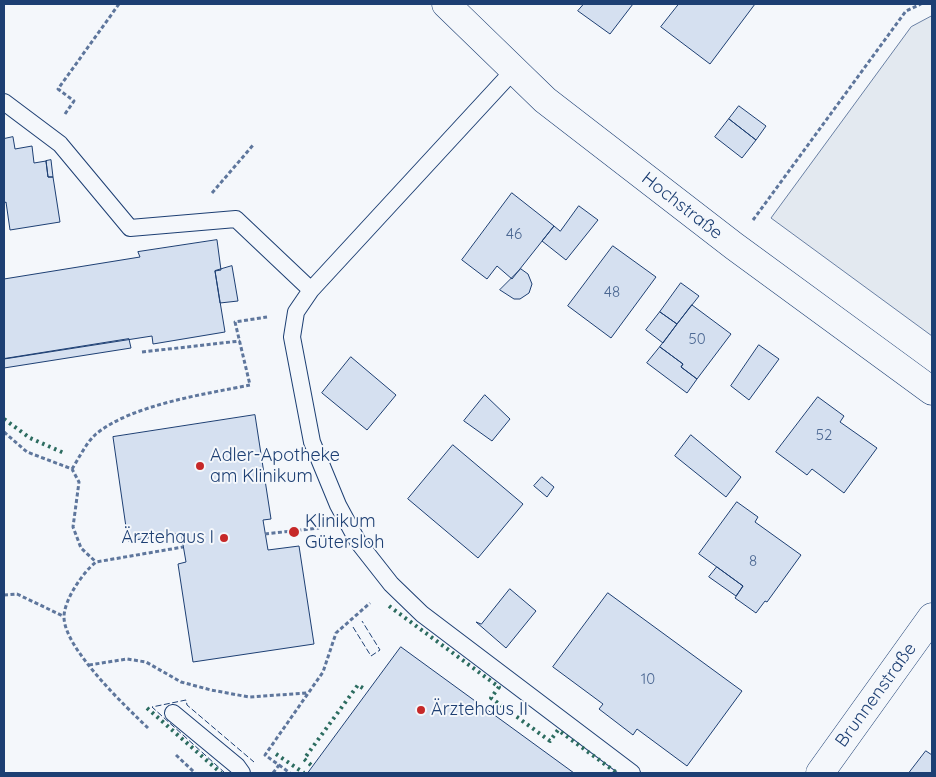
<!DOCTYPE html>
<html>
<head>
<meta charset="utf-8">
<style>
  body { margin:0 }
  #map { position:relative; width:936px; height:777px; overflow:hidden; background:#f4f7fb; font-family:Quicksand,sans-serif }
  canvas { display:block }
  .frame { position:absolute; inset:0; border:5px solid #1d3f73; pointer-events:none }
</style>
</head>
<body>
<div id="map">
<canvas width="936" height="777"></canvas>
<div class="frame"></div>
</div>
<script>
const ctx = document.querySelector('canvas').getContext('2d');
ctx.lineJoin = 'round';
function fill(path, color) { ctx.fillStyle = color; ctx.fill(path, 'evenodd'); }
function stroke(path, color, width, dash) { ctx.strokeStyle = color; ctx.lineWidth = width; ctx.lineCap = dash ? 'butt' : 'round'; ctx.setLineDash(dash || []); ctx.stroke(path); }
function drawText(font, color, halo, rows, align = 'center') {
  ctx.font = font + ' Quicksand,sans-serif'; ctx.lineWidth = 4; ctx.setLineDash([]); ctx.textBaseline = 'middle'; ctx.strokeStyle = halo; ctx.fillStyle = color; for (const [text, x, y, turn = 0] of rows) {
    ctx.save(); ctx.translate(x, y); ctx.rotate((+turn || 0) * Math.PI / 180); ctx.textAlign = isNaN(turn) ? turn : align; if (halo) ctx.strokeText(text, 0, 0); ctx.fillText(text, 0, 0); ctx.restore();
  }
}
const green = new Path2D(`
  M932 16V336L771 218 911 27Z`);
const building = new Path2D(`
  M584 4H633L610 34 578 11Z
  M679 4H755L710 64 661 27Z
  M739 106 766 126 756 140 729 119Z
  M729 119 756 140 742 158 715 137Z
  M13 137 15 149 32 146 34 163 46 161 48 177H53L60 222 10 230 6 202 4 203V139Z
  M51 160 53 177H48L46 161Z
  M512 193 554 226 512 279 497 266 487 279 462 260Z
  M579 206 598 220 566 260 542 241 554 226 560 231Z
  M217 240 221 270 215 271 225 332 153 344 152 336 4 359V279L140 257 138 252Z
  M613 246 656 277 611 338 568 306Z
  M232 266 238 301 220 303 215 271Z
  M521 269 528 274 532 284 529 293 520 299H514L500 290Z
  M681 283 699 296 677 324 660 312Z
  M692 305 731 334 697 379 681 367 683 364 660 347Z
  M660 312 677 324 663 343 646 330Z
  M129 339 131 348 4 368V359Z
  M759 345 779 359 749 400 731 386Z
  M660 347 683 364 681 367 697 379 687 393 647 363Z
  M351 357 396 395 367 430 322 393Z
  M485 395 510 419 492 441 464 421Z
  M818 397 844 416 840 422 877 448 844 493 812 469 807 475 776 452Z
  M255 415 271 519 263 520 268 550 299 546 314 644 193 662 178 564 186 562 181 533 128 541 113 437Z
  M691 435 741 477 726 497 675 456Z
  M453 445 523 504 478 558 408 499Z
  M542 477 554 487 547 497 534 486Z
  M737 502 758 517 755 522 801 555 767 602 765 601 756 613 735 598 743 586 699 554Z
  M717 567 743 586 736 596 709 577Z
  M510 589 536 611 506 648 476 622 481 624Z
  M608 593 742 691 687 766 637 729 633 735 599 709 603 704 553 667Z
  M401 647 574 773H308Z
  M926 751 932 755V773H909Z`);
const path = new Path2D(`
  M65 114 74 101 58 89 119 4
  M212 193 254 144
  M753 220 906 11 921 4
  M142 352 240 341
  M4 432 27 452 72 469 79 482 73 527 81 548 96 562
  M72 469C79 458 86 443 96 434 131 405 205 394 250 385L235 322 267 317
  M265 534 319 528
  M4 595 17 594 63 616
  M89 665 127 659 146 662 181 682 211 690 249 697 307 693
  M148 728C125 706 64 648 64 617 64 600 83 572 96 562L183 547
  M176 755 195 773
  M279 765 290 773
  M273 773 279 765 265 755 323 672 336 633 370 603`);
const service = new Path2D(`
  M514 70 311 290 296 312 292 337 312 442 338 505 358 542 391 584 422 614 632 773
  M4 102 60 144 130 228 236 219 311 290
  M173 713 237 766 242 773`);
const minor = new Path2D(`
  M446 4 545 100 734 246 932 391
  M820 773 932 617`);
const hedge = new Path2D(`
  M4 419 30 438 64 453
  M389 606 499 687 491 698 550 741 558 730 617 773
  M147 708 221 773
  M276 754 304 773
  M311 765 304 759 358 685 366 690`);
const fence = new Path2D(`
  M353 627 371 656 380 650 362 621
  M225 773 152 707 186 700 187 705 254 762`);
const markers = [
  [200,466,5,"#c62828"],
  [294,532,6,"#c62828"],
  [224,538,5,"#c62828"],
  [421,710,5,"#c62828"]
];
const numberNames = [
  ["46",514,234],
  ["48",612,292],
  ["50",697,339],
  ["52",824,435],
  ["8",753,561],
  ["10",648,679]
];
const streetNames = [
  ["Hochstraße",682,206,38],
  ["Brunnenstraße",876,695,-54]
];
const poiNames = [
  ["Adler-Apotheke",210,456],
  ["am Klinikum",210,477],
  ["Klinikum",305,522],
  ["Gütersloh",305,543],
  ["Ärztehaus I",214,538,"right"],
  ["Ärztehaus II",431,710]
];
fill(green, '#e3e9f0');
stroke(green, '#687fa3', 1);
fill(building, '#d5e0f0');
stroke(building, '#1d3f73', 1);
stroke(service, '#1d3f73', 18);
stroke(minor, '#1d3f73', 29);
stroke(path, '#5e769c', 3, [4, 2.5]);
stroke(service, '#f4f7fb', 16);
stroke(minor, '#f4f7fb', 28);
stroke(hedge, '#2c6c60', 4, [2.5, 4]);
stroke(fence, '#1d3f73', 1, [6, 2.5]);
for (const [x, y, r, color] of markers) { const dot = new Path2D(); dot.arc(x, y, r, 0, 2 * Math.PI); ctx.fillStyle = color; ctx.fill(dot); stroke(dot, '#f4f7fb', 2); }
drawText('15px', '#4b6792', null, numberNames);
drawText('18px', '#1d3f73', '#f4f7fb', streetNames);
drawText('18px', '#1d3f73', '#f4f7fb', poiNames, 'left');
</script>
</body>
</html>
